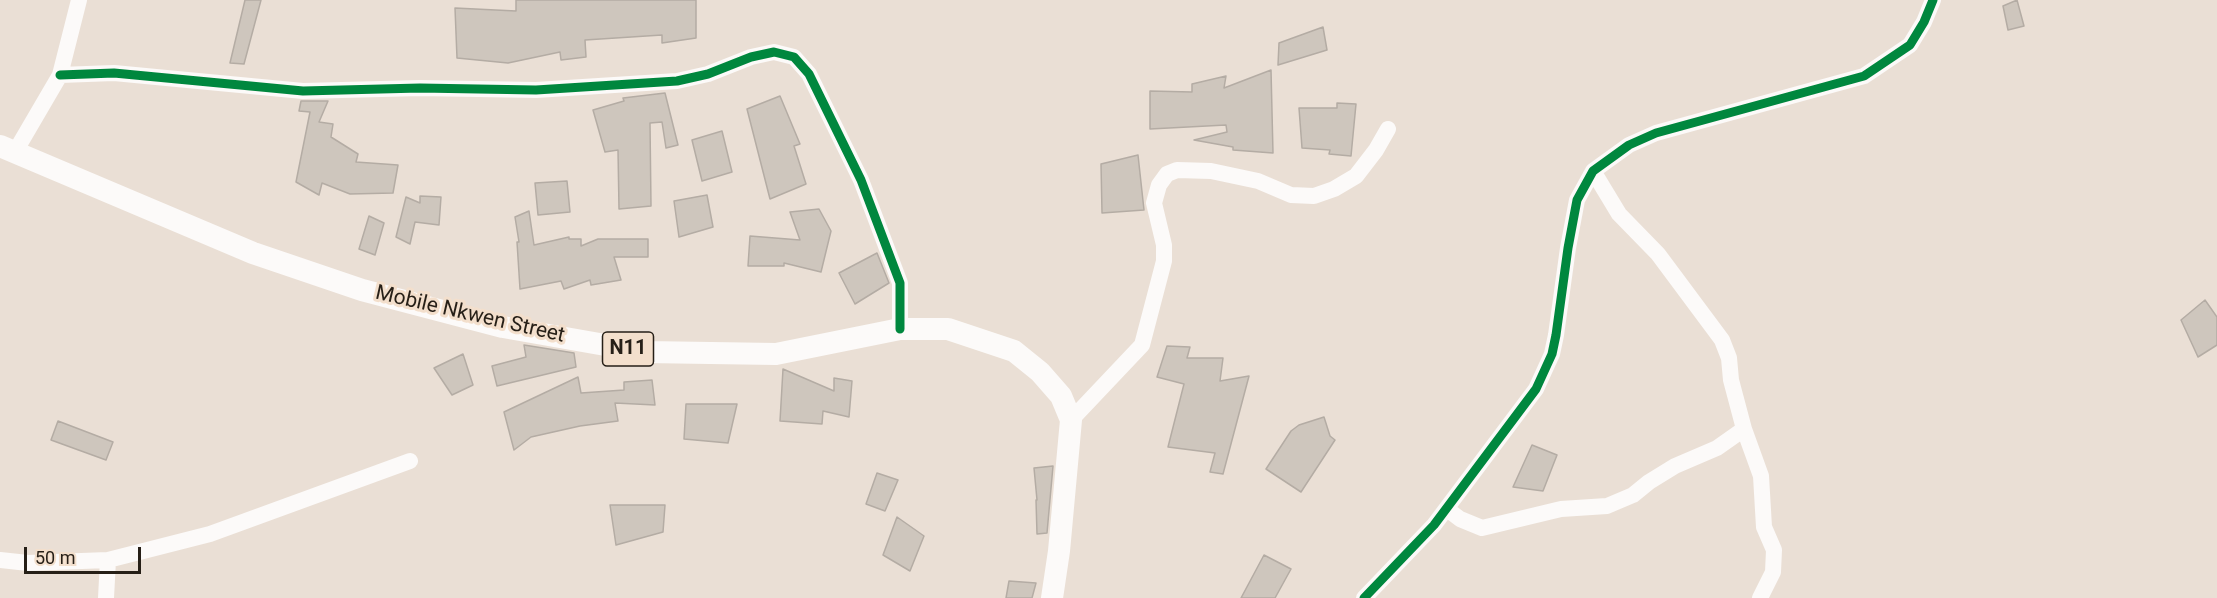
<!DOCTYPE html>
<html>
<head>
<meta charset="utf-8">
<style>
  body { margin:0 }
  #map { position:relative; width:2217px; height:598px; overflow:hidden; background:#eadfd5; font-family:Roboto,sans-serif }
  canvas { display:block }
  .scale { position:absolute; left:24px; top:547px; width:117px; height:27px; box-sizing:border-box; border:3px solid #261f17; border-top:0; padding-left:8px; font-size:18px; line-height:21px; white-space:nowrap; color:#261f17; -webkit-text-stroke:4px #f3dfcc; paint-order:stroke }
</style>
</head>
<body>
<div id="map">
<canvas width="2217" height="598"></canvas>
<div class="scale">50 m</div>
</div>
<script>
const ctx = document.querySelector('canvas').getContext('2d');
ctx.lineJoin = 'round';
function fill(path, color) { ctx.fillStyle = color; ctx.fill(path, 'evenodd'); }
function stroke(path, color, width, dash) { ctx.strokeStyle = color; ctx.lineWidth = width; ctx.lineCap = dash ? 'butt' : 'round'; ctx.setLineDash(dash || []); ctx.stroke(path); }
function drawText(font, color, halo, rows, align = 'center') {
  ctx.font = font + ' Roboto,sans-serif'; ctx.lineWidth = 6; ctx.setLineDash([]); ctx.textBaseline = 'middle'; ctx.strokeStyle = halo; ctx.fillStyle = color; for (const [text, x, y, turn = 0] of rows) {
    ctx.save(); ctx.translate(x, y); ctx.rotate((+turn || 0) * Math.PI / 180); ctx.textAlign = isNaN(turn) ? turn : align; if (halo) ctx.strokeText(text, 0, 0); ctx.fillText(text, 0, 0); ctx.restore();
  }
}
const building = new Path2D(`
  M245 0H261L244 64 230 63Z
  M516 0H696V38L662 43V35L585 40 586 57 561 60 560 52 508 63 457 58 455 8 516 11Z
  M2017 0 2024 26 2008 30 2003 6Z
  M1323 27 1327 50 1278 65 1279 43Z
  M1271 70 1273 153 1233 150V147L1194 140 1227 132 1226 125 1150 129V91L1192 92V84L1226 76 1224 88Z
  M665 93 678 145 666 148 662 122 650 123 651 206 619 209 618 150 605 152 593 110 624 101 623 98Z
  M780 96 800 144 794 146 806 184 770 199 747 109Z
  M301 101H328L319 122 333 124 331 137 358 154 356 162 398 165 393 193 350 194 322 183 319 195 296 182 310 112 299 111Z
  M1337 103 1356 104 1351 156 1329 154 1330 150 1302 148 1299 108H1337Z
  M722 131 732 172 702 181 692 140Z
  M1138 155 1144 210 1102 213 1101 164Z
  M567 181 570 212 538 215 535 183Z
  M707 195 713 227 679 237 674 201Z
  M420 196 441 197 439 225 415 222 410 244 396 237 406 197 420 203Z
  M819 209 831 231 821 272 784 263V266H748L750 236 800 240 790 212Z
  M529 211 534 245 569 237V239H581V246L598 239H648V257H614L621 280 591 285 590 280 564 289 561 281 520 289 517 242H519L515 217Z
  M369 216 384 223 375 255 359 249Z
  M877 253 889 283 855 304 839 273Z
  M2205 300 2217 317V345L2198 357 2181 320Z
  M524 345 574 353 576 367 497 386 492 366 526 357Z
  M1167 346 1190 347 1187 358H1223L1220 381 1249 376 1223 474 1210 472 1215 453 1168 447 1184 384 1157 377Z
  M463 354 473 385 452 395 434 368Z
  M783 369 834 391V378L852 381 849 417 823 411 822 424 780 421Z
  M578 377 581 393 624 390V382L652 380 655 405 615 403 618 421 580 426 531 437 514 450 504 412Z
  M686 404H737L728 443 684 439Z
  M1324 417 1330 436 1335 440 1301 492 1266 469 1291 431 1299 425Z
  M58 421 113 442 106 460 51 440Z
  M1532 445 1557 455 1543 491 1513 487Z
  M1053 466 1047 533 1037 534 1036 500H1037L1034 468Z
  M877 473 898 480 885 511 866 504Z
  M610 505H665L663 532 616 545Z
  M897 517 924 536 910 571 883 555Z
  M1264 555 1291 569 1275 598H1241Z
  M1009 581 1036 583 1032 598H1006Z`);
const minor = new Path2D(`
  M60 75 114 73 303 91 420 88 536 90 677 81 708 74 751 57 774 52 794 57 809 74 861 180 900 283V329
  M15 152 60 75 79 0
  M1593 171 1619 214 1658 254 1722 340 1729 358 1731 380 1744 429 1761 476 1764 527 1774 550 1773 572 1760 598
  M1071 420 1142 345 1164 261V245L1154 203 1159 185 1167 174 1177 170 1211 171 1258 181 1291 195 1314 196 1334 189 1356 176 1376 150 1388 129
  M1447 509 1460 519 1482 528 1561 509 1607 506 1633 495 1649 482 1675 466 1717 448 1744 429
  M0 560 28 563 108 560 210 534 410 461
  M106 598 108 560
  M1364 598 1434 525 1536 389 1552 354 1556 335 1568 248 1577 200 1593 171 1629 145 1656 133 1864 76 1910 45 1924 22 1933 0`);
const highway = new Path2D(`
  M0 146 253 253 362 290 503 327 645 352 776 354 900 329H948L1014 351 1040 372 1061 396 1071 420 1059 551 1052 598`);
const cycleway = new Path2D(`
  M60 75 114 73 303 91 420 88 536 90 677 81 708 74 751 57 774 52 794 57 809 74 861 180 900 283V329
  M1364 598 1434 525 1536 389 1552 354 1556 335 1568 248 1577 200 1593 171 1629 145 1656 133 1864 76 1910 45 1924 22 1933 0`);
const shields = [
  [628,349,51]
];
const shieldNames = [
  ["N11",628,349]
];
const streetNames = [
  ["Mobile Nkwen Street",470,315,13]
];
fill(building, '#cec6bd');
stroke(building, '#b4aca4', 1.5);
stroke(minor, '#fcfaf9', 16);
stroke(highway, '#fcfaf9', 22);
stroke(cycleway, '#00873e', 9);
for (const [x, y, w] of shields) { const box = new Path2D(); box.roundRect(x - w / 2, y - 17, w, 34, 4.5); ctx.fillStyle = '#f3dfcc'; ctx.fill(box); stroke(box, '#261f17', 1.5); }
drawText('bold 20px', '#261f17', null, shieldNames);
drawText('21px', '#261f17', '#f3dfcc', streetNames);
</script>
</body>
</html>
